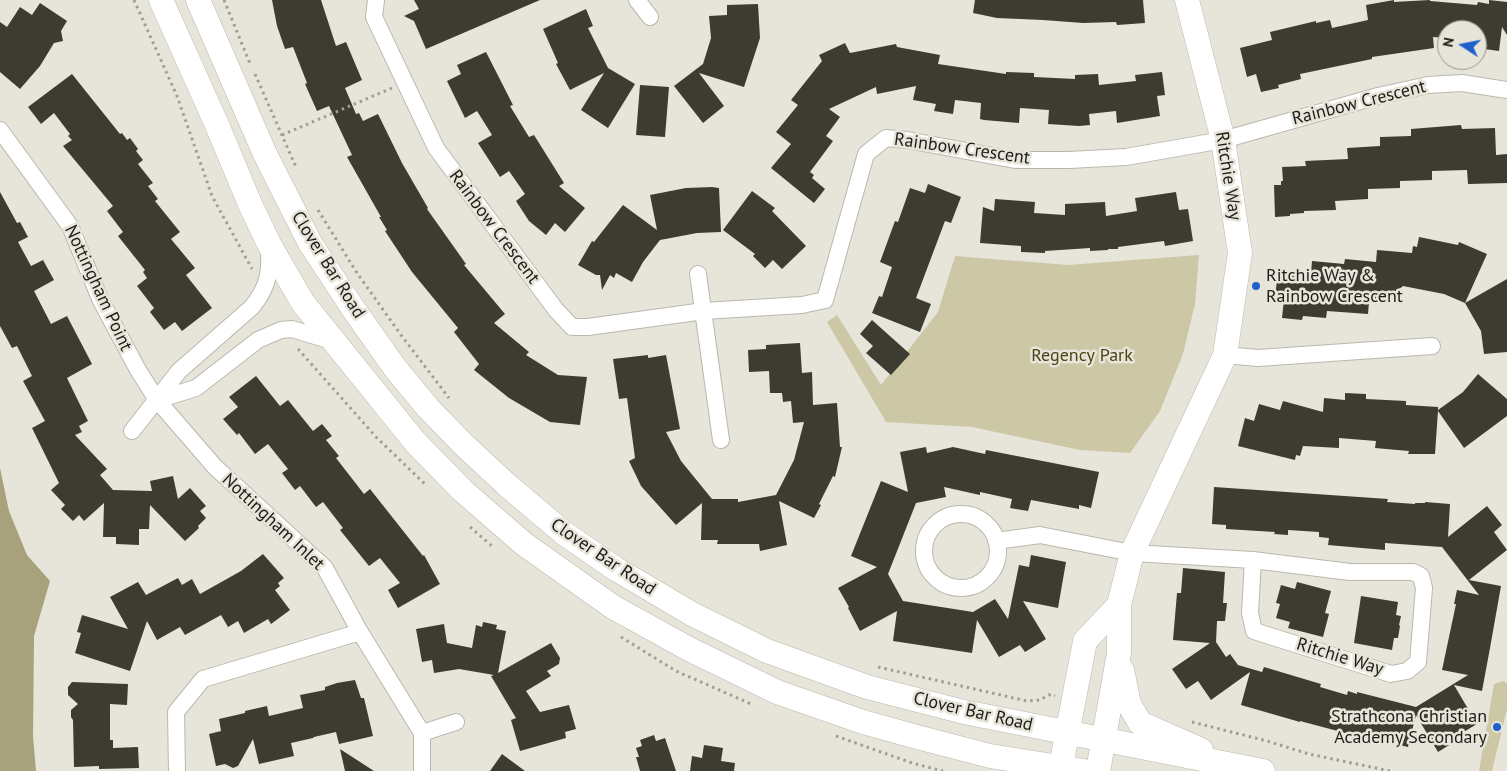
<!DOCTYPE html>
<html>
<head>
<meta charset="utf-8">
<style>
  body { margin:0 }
  #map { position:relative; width:1507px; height:771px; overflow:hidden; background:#e7e5d9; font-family:"PT Sans",sans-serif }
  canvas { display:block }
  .north { position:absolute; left:1437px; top:20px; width:50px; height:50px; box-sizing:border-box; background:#e7e5d9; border:1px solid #96958c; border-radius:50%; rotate:281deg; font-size:14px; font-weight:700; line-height:20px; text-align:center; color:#1d1c18 }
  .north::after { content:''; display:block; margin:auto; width:18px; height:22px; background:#1f60cc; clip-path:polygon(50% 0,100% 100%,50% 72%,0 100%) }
</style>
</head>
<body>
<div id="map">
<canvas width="1507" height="771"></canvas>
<div class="north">N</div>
</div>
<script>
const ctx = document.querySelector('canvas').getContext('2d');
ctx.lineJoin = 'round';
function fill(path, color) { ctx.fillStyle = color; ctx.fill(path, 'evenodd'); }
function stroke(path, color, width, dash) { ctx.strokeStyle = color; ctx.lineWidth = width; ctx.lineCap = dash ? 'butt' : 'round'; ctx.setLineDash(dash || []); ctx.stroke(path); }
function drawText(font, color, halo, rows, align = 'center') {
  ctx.font = font + ' "PT Sans",sans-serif'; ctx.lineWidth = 5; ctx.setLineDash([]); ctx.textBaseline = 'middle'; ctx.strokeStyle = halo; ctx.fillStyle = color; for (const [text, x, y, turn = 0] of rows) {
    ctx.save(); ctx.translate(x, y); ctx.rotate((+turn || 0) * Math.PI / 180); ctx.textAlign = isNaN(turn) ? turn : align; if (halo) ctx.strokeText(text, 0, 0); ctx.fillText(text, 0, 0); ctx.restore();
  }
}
const green = new Path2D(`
  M1199 255 1195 304 1183 354 1160 411 1130 453 1080 450 972 427 886 422 827 322 837 315 881 385 938 312 955 256 1068 265Z
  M1503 681 1507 683V709L1492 771H1479L1494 684Z`);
const water = new Path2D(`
  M0 468 9 511 27 555 50 581 34 636 33 736 36 771H0Z`);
const building = new Path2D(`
  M272 0H321L336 46 346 42 362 80 345 88 356 114 359 113 363 121 378 114 402 163 428 208 427 209 466 264 464 265 505 314 494 323 529 352 526 355 558 375 587 377 580 425 550 422 509 398 474 370 479 364 454 332 458 328 412 272 385 231 387 230 379 217H381L347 157 352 155 329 106 317 111 305 84 307 83 293 47 285 49 277 26Z
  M414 0H540L426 49 414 21 404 16 419 9Z
  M975 0H1143L1145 23 1117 25 1116 22 1083 23 1043 20 997 18 973 13Z
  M1394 0V2L1430 0V1L1477 5 1478 2 1489 4V0L1507 2V35L1502 27 1499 51 1477 48 1480 32H1477V30H1447V38L1433 37 1434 48 1372 57V59L1300 74 1301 79 1278 85 1279 88 1261 92 1256 74 1247 77 1240 48 1272 40 1270 32 1316 21V23L1330 20 1332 28 1368 20 1366 5Z
  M40 3 67 21 61 31 63 41 54 43 40 66 20 89 0 72V22L7 27 20 7 32 15Z
  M758 4 760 38 744 87 699 73 724 106 703 123 674 86 703 64 711 38 709 16 727 15V5Z
  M586 9 593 26 588 28 608 68 635 84 608 128 581 110 604 73 570 90 556 64 558 63 543 29Z
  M845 43 850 53 896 44 897 47 940 55 938 64 1006 74V72L1034 73V77L1075 79V75L1098 74 1099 85 1136 81 1135 75 1162 72 1165 95 1157 96 1160 116 1117 123 1116 111 1089 114 1090 125 1079 126 1048 124 1049 110 1020 108 1019 123 984 120 980 119 981 103 955 100 953 114 934 111 936 104 913 100 916 86 877 94 876 87 829 109 840 117 826 136 833 141 810 172 814 175 812 178 825 189 814 203 771 168 791 144 776 132 798 105 791 100 822 61 819 55Z
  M486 52 513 105 510 106 529 137 534 135 564 183 559 186 585 208 565 232 555 223 546 235 529 221 516 201 525 194 509 171 500 177 478 143 492 135 477 111 465 118 447 81 461 74 457 65Z
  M72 74 120 134 122 133 127 140 130 138 138 149 136 151 143 160 138 164 153 183 148 186 158 199 155 201 180 232 171 239 195 268 186 275 212 308 182 331 175 322 164 330 150 312 154 308 137 286 147 278 143 272 145 270 118 236 123 232 107 211 113 206 63 146 72 140 68 136 70 134 54 113 41 124 28 107Z
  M640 85 669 87 665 137 636 135Z
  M1461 125 1462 129 1495 128 1496 155 1507 154V183L1468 184 1467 170 1432 171V180L1400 181V188L1368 189V199L1335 201 1336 210 1304 211V213L1290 214V216L1275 217 1274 185H1281V181H1283L1282 167 1306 166 1305 161 1348 159 1347 148 1380 146V137L1411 136V129Z
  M928 184 961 197 951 223 945 221 916 298 931 304 920 332 872 313 879 296 882 297 892 267 880 262 895 221 898 222 910 188 925 193Z
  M712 187 719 188 721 232 697 233 660 240 643 262 632 282 616 273 614 278 610 275 602 290 600 275H596L578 265 592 241 594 242 623 205 657 230 650 195 686 188Z
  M752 191 775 208 772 211 806 246 782 269 773 260 765 268 753 256 755 254 723 230Z
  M0 192 17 223 20 222 28 237 18 242 31 266 43 260 54 280 34 291 51 324 67 316 92 364 67 378 88 421 79 426 82 432 75 435 107 469 100 475 113 490 152 491 150 481 173 476 178 499 190 488 206 506 200 511 206 518 198 526 199 528 185 541 150 505 149 529H139V545L116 544V537H103L104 503 84 521 79 515 73 521 61 509 65 505 51 490 59 483 32 428 45 421 23 381 32 376 17 346 12 348 0 326Z
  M1176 192 1179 210 1188 209 1193 241 1165 246 1164 241 1118 247V249H1108V250L1090 251V248L1045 251V253L1021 252V246L980 243 983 207 994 211 995 199 1035 202 1034 213 1065 215V204L1105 202 1106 216 1137 211 1135 198Z
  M1419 237 1458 245 1459 242 1487 254 1465 303 1507 279V352L1484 354 1481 331 1465 303 1444 294 1403 286 1392 295 1391 303 1369 302 1368 314 1327 311 1326 318 1303 316 1302 320 1282 318 1284 299 1275 298 1278 270 1311 273 1312 261 1344 264 1345 259 1376 262 1377 250 1412 253 1413 246 1417 247Z
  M872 320 910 354 891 375 866 353 873 346 860 334Z
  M800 343 802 373 812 372 813 405 837 403 840 447H842L835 477 833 476 819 504 821 505 814 518 779 501 787 545 760 551 759 544H717L718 540H701L702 503 676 525 641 486 629 461 635 458 627 398 619 399 613 359 648 355V358L666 355 680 429 666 432 681 461 712 499H738V502L776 495 794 460 804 422 793 423 791 401 783 402 782 393H770L769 371 749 372 748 350 766 349V345Z
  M1478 374 1507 399V416L1464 448 1438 411 1435 454H1408L1409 451 1375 448 1376 441 1339 438V448L1303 446 1300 456 1296 455 1295 460 1238 446 1245 418 1254 421 1259 404 1280 410 1283 401 1323 412 1324 398 1345 400V393L1366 394V399L1406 401V405L1438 407V410L1463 392Z
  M256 376 280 406 288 400 313 431 322 424 332 436 326 440 339 456 336 458 364 494 370 489 423 556 424 555 440 584 398 608 388 590 400 583 380 558 369 566 340 530 343 528 323 502 316 507 300 486 295 490 282 473 288 469 268 444 255 454 239 433 237 435 223 419 238 407 229 397Z
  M926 447 927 453 953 447 985 454 986 450 1099 472 1091 508 1079 505V509L1031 500 1028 511 1010 508 1012 499 980 492V495L944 487 946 497 916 503 888 574 903 601 973 612 995 599 1008 619 1019 565 1029 567 1031 555 1066 562 1058 608 1023 601 1046 639 1025 652 1020 645 999 657 977 620 972 653 893 641 897 611 860 631 848 608 849 607 838 588 877 567 851 556 881 481 908 492 900 452Z
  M1214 487 1388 499 1387 502 1415 504V503H1425V502L1450 504 1448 537 1487 506 1502 525 1494 532 1507 550 1469 580 1501 586 1490 648 1482 691 1454 685 1477 724 1457 736 1459 739 1438 752 1416 715 1408 747 1400 745 1399 746 1349 733V734L1300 721V722L1241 705 1250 672 1211 700 1198 681 1186 689 1172 669 1210 643 1173 640 1177 593H1181L1183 568 1225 572 1223 603H1227L1225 621H1217L1216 642 1226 657 1230 654 1238 665 1262 672 1264 667 1321 684 1320 687 1347 695 1348 691 1357 694V692L1416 707 1468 675 1442 670 1456 604H1454L1457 590 1479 595 1442 547 1385 543V550L1328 545 1329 538 1319 537V532L1288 530V535L1274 534 1275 532 1226 529V525L1212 524Z
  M263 554 284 578 278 583 280 586 275 590 290 610 271 624 268 619 244 633 238 621 228 627 221 615 185 635 180 627 157 640 147 621 130 671 75 653 81 633 77 632 82 615 128 629 110 597 138 582 146 595 178 578 182 585 192 579 200 594 241 571Z
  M1297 582 1331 591 1325 613 1329 614 1323 637 1288 628 1290 622 1276 618 1280 604 1276 603 1281 585 1295 589Z
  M1361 596 1398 602 1396 615 1401 616 1399 625 1400 626 1398 638H1394L1392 650 1354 643Z
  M483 622 497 625 496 629 506 631 498 673 551 643 560 658 559 664 547 671 551 676 526 691 540 712 569 705 576 729 565 732 566 738 520 751 511 720 516 718 491 676 494 675 459 669 434 673 432 660 422 662 416 629 444 624 447 643 472 648 476 625 482 627Z
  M355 680 361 698H364L373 736 339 744 336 732 314 737 313 738 291 743 294 756 259 764 253 739 238 766 233 768 225 764 216 766 209 734 221 731 219 719 245 713V711L267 706 269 716 303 708 300 695 325 690V687L337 683Z
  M72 682 128 684 127 705 110 704V740H113V748L138 747 139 768 99 769V766L74 767 73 720 71 717V710L78 704 68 695V687Z
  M654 735 656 741 665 738 676 771H640L636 757H639L636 748 642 746 640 740Z
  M704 745 723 748 721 761 735 763 734 771H690L692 756 702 758Z
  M340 749 374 771H345Z
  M502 754 525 771H490Z`);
const path = new Path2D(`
  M134 0 177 96 212 196 252 269
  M224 0 251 66
  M255 74 296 167
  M282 135 392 88
  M318 210 357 273 401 335 449 398
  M298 349 377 438 425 484
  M470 527 493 547
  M621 637 676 671 751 704
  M878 667 1027 701 1040 700 1051 694 1055 696
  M1192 722 1267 741 1309 754 1390 771
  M836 736 912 763 943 771`);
const street = new Path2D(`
  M376 0 374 17 436 148 556 310 572 327H588L704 311 802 305 825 300 866 154 886 138 907 140 1015 160H1069L1126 157 1223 140 1378 96 1428 85 1462 83 1507 90
  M637 0 650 17
  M0 130 70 226 101 301 138 370 157 400 215 467 325 568 360 632 422 733V771
  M698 274 721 440
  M1225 355 1258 358 1432 346
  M157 400 196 388 258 340 281 330 292 329 335 342
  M132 431 179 371 252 307C269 286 270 272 269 247
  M924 551a37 37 0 1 1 74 0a37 37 0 1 1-74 0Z
  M996 541 1040 535 1132 553 1253 560 1350 572H1413L1421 576 1424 588 1418 662 1407 671 1391 674 1254 631 1250 613 1253 560
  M422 733 456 722
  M177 771 176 712 203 679 360 632`);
const secondary = new Path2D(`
  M161 0 217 125 250 204 269 244 303 303 416 443 463 491 524 544 613 607 689 649 777 692 863 722 917 737 990 756 1084 771
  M198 0 265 154 310 243 352 307 395 368 428 408 464 445 507 485 565 534 616 569 692 614 767 651 867 687 964 712 1263 771
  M1122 670 1129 704 1140 723 1201 750
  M1060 771 1085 641 1119 605
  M1098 771 1119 653V605L1132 553 1225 355 1240 253 1223 140 1187 0`);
const markers = [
  [1256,286,5,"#1f60cc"],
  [1497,727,5,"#1f60cc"]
];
const streetNames = [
  ["Rainbow Crescent",1359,103,-14],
  ["Rainbow Crescent",962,149,8],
  ["Ritchie Way",1228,176,81],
  ["Rainbow Crescent",494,227,53],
  ["Clover Bar Road",328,265,58],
  ["Nottingham Point",98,288,65],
  ["Nottingham Inlet",273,522,43],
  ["Clover Bar Road",603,557,34],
  ["Ritchie Way",1340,657,17],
  ["Clover Bar Road",973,712,13]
];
const poiNames = [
  ["Ritchie Way &",1266,276],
  ["Rainbow Crescent",1266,297],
  ["Strathcona Christian",1487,717,"right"],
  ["Academy Secondary",1487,738,"right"]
];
const parkNames = [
  ["Regency Park",1082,356]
];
fill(green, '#ccc7a5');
fill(water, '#a7a17c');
fill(building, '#3d3c32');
stroke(street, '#bab8ad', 18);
stroke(secondary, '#bab8ad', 25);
stroke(path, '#9f9e94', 3, [2.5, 4]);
stroke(street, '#fff', 16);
stroke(secondary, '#fff', 24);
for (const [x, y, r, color] of markers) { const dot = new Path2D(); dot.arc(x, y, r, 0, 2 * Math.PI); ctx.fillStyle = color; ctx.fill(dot); stroke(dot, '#e7e5d9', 2); }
drawText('18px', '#1d1c18', '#e7e5d9', streetNames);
drawText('18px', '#1d1c18', '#e7e5d9', poiNames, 'left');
drawText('18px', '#4b4415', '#e7e5d9', parkNames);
</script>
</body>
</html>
